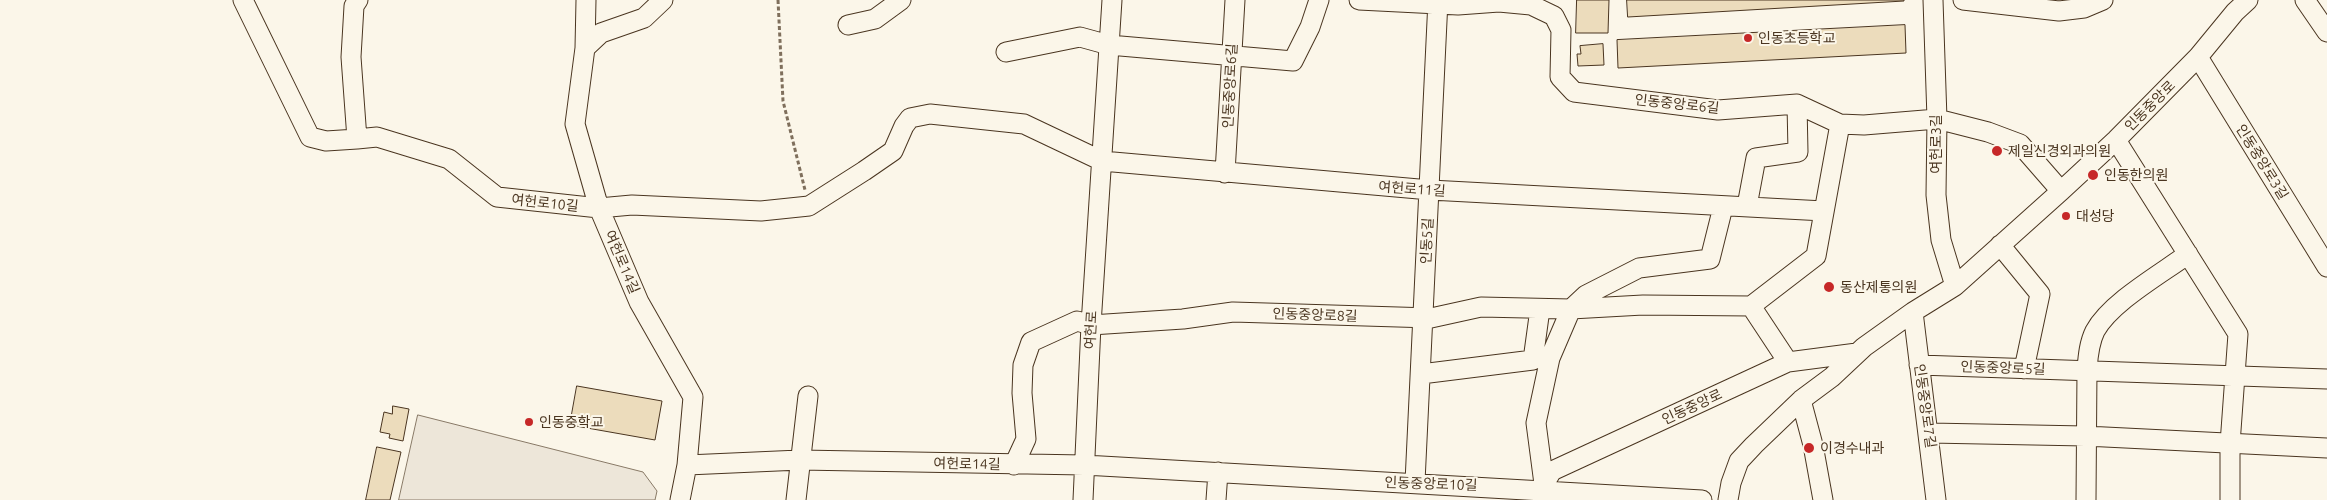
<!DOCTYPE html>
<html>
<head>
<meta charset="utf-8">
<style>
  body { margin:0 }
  canvas { display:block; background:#fbf6e9 }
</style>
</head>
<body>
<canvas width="2327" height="500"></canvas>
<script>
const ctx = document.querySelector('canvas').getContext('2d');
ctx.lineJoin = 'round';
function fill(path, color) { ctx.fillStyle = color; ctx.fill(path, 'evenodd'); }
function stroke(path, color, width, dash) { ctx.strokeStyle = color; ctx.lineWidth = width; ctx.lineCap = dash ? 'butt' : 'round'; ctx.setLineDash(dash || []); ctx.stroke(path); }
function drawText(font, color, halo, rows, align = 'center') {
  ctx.font = font + ' Ubuntu,"Noto Sans KR",sans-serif'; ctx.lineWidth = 4; ctx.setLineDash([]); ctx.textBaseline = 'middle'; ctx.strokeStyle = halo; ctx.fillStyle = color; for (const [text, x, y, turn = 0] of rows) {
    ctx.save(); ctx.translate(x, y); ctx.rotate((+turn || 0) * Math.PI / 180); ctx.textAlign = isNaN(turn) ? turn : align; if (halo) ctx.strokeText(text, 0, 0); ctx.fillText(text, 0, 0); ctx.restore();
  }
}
const green = new Path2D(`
  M418 415 643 472 657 491 655 500H399Z`);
const building = new Path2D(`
  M1577 0H1609L1608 33H1576Z
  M1627 0H1904V1L1628 17Z
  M1905 25 1906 53 1618 68 1617 40Z
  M1603 44 1604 65 1578 66 1577 54H1581L1580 46Z
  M577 386 662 401 655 440 570 425Z
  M393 406 409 409 403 441 389 438 390 434 380 432 384 412 392 414Z
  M377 447 401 452 390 500H366Z`);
const path = new Path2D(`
  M778 0 783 101 805 190`);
const minor = new Path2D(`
  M243 0 310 137 326 141 357 139
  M358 0 354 6 351 57 357 139 377 137 449 159 497 197 599 208 632 205 761 211 809 206 864 171 893 151 904 126 910 118 930 114 1024 124 1102 161 1430 190 1824 211
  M586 0 585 48 575 124 599 208 639 302 693 397 687 465 800 460 1084 465 1702 500
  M1359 0 1458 5 1499 2 1531 5 1554 16 1561 30 1560 77 1574 92 1718 110 1797 104 1840 124 1864 125 1937 119 1988 132 2020 144 2061 191
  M1933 0 1937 119 1936 195 1941 240 1955 286
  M1963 0 2059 11 2084 8 2103 0
  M2305 0 2327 32
  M848 25 875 19 901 0
  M585 48 601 33 644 18 663 0
  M1006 52 1080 37 1109 45 1293 61 1310 27 1319 0
  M2198 57 2327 267
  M2116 140 2238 334 2230 444V500
  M1225 173 1235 0
  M1747 206 1756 158 1798 152 1797 104
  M2000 245 2040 294 2024 369
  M1751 306 1816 256 1840 124
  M1913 312 1936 500
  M1919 365 2327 379
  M1421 374 1533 360 1540 309
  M1801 400 1813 445 1823 500
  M1930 433 2085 436 2327 448
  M1014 465 1026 439 1022 393 1023 365 1031 342 1077 321 1091 325 1183 319 1233 312 1431 318 1481 307 1571 309 1643 305 1751 306 1788 362
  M1415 482 1438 0
  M1544 484 1536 423 1550 358 1571 309 1586 295 1639 268 1710 259 1723 207
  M1541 489 1552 471 1788 362 1857 353
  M680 500 687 465
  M796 500 808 396
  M1083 500 1091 325 1112 0
  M1216 500 1218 472
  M1728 500 1731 483 1739 461 1754 445 1801 400 1832 377 1864 347 1913 312 1955 286 2061 191 2116 140 2198 57 2235 12 2248 0
  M2086 500 2087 369C2088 357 2089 343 2095 331 2111 302 2161 274 2188 254`);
const markers = [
  [1748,38,5,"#c62828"],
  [1997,151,6,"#c62828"],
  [2093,175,6,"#c62828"],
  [2066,216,5,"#c62828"],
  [1829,287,6,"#c62828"],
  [529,422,5,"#c62828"],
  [1809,448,6,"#c62828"]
];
const poiNames = [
  ["인동초등학교",1758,38],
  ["제일신경외과의원",2008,151],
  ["인동한의원",2104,175],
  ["대성당",2076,216],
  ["동산제통의원",1840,287],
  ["인동중학교",539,422],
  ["이경수내과",1820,448]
];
const streetNames = [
  ["인동중앙로6길",1230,86,-87],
  ["인동중앙로6길",1677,104,6],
  ["인동중앙로",2150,106,-45],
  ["여헌로3길",1936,144,-90],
  ["인동중앙로3길",2262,162,58],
  ["여헌로11길",1412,189,4],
  ["여헌로10길",545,203,6],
  ["인동5길",1427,241,-87],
  ["여헌로14길",622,262,67],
  ["인동중앙로8길",1315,315,2],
  ["여헌로",1091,330,-87],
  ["인동중앙로5길",2003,368,2],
  ["인동중앙로7길",1925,406,82],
  ["인동중앙로",1692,407,-25],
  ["여헌로14길",967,464,1],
  ["인동중앙로10길",1431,484,2]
];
fill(green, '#ede6d9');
stroke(green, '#887966', 1);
fill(building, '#ecdcbc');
stroke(building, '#4a3520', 1);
stroke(minor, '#4a3520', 21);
stroke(path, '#7f6f5c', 3, [4, 2.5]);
stroke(minor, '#fbf6e9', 19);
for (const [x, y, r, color] of markers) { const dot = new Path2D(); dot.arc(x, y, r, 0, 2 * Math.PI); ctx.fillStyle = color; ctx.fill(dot); stroke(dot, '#fbf6e9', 2); }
drawText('14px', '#4a3520', '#fbf6e9', poiNames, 'left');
drawText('14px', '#4a3520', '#fbf6e9', streetNames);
</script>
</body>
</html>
